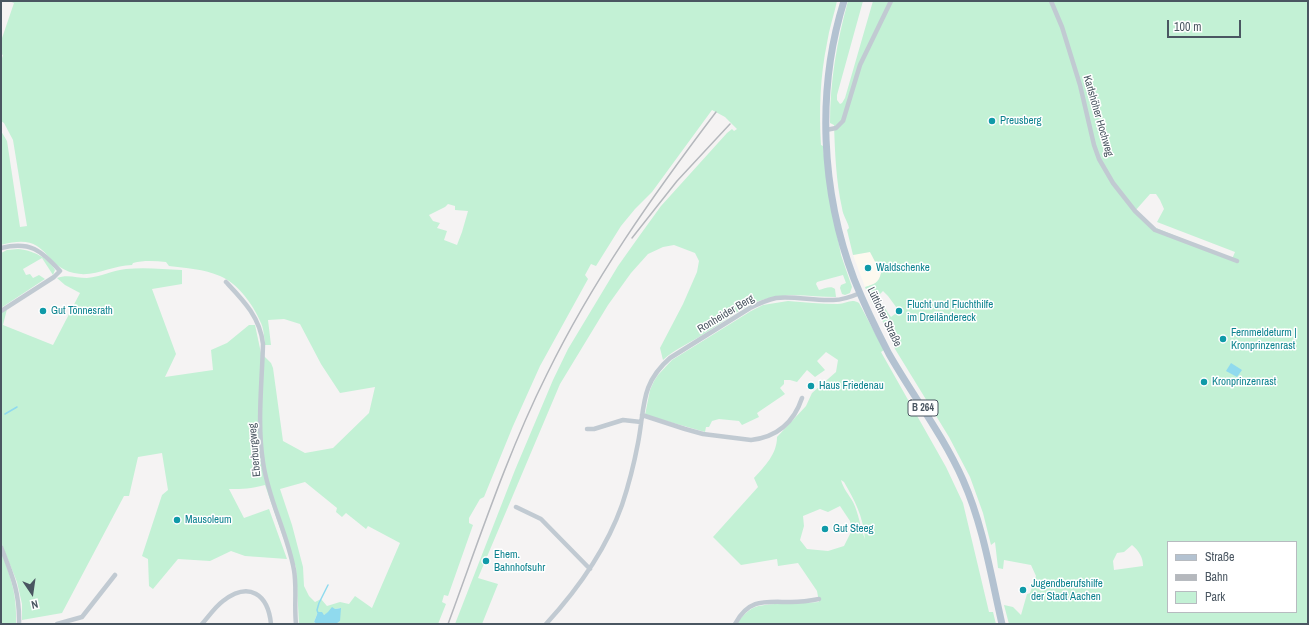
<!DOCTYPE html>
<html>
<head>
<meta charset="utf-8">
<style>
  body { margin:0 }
  #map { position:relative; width:1309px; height:625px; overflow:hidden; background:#f5f3f3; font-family:"Archivo Narrow",sans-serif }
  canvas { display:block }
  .frame { position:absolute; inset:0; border:2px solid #4a5661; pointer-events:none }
  .legend { position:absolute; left:1167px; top:541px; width:130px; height:72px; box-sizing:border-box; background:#fff; border:1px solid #b7bbc0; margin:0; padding:5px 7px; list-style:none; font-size:12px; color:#4a5661 }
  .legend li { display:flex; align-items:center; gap:8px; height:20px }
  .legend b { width:20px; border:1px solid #b7bbc0 }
  .north { position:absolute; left:12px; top:573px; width:40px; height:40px; -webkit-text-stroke:3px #fff; paint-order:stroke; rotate:167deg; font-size:11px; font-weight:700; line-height:16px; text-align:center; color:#4a5661 }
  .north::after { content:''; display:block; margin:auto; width:14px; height:18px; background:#4a5661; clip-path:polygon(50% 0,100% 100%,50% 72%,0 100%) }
  .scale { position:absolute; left:1167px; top:20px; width:74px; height:18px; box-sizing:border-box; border:2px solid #4a5661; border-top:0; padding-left:5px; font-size:12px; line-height:14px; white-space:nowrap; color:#4a5661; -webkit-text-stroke:3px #fff; paint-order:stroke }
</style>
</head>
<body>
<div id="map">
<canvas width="1309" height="625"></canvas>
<div class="frame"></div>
<ul class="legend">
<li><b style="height:5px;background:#b3c2d1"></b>Straße</li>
<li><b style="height:5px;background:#b5b8bd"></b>Bahn</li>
<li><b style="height:11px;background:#c3f1d5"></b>Park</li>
</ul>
<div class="north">N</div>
<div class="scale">100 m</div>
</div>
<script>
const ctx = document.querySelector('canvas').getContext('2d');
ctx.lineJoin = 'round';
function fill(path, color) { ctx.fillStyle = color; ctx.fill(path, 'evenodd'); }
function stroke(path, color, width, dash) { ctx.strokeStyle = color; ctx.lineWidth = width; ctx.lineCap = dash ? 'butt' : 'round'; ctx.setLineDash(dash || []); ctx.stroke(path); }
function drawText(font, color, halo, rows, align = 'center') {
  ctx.font = font + ' "Archivo Narrow",sans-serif'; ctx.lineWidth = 3; ctx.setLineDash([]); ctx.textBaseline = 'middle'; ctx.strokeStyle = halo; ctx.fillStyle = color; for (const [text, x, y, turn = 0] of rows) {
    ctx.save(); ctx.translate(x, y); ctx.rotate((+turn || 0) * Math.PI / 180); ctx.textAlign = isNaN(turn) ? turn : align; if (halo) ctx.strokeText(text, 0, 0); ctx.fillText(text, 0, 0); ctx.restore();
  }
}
const commercial = new Path2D(`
  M870 252 881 273 879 279 875 284 865 287 853 255Z`);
const green = new Path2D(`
  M9 1H837C834 15 829 29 827 43 820 77 819 111 821 145L823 146 827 182 841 255 852 287 850 293 845 295 842 294 840 288 841 285 846 283 843 275 817 282 816 284 819 290C824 289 831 285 835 289L836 297C815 297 795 293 774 297 748 301 727 320 704 334 690 343 675 349 663 360L660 348 683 304 697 272 699 261 695 253 674 245 663 247 648 254 631 273 608 305 560 384 478 578 498 584 482 624H455L515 470 553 380 568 349 618 266 640 235 661 206 727 133 732 129 734 131 737 129 725 117 712 110 652 192 635 209 621 226 596 266 591 264 585 275 588 279 540 366 513 426 484 497 480 499 469 518V523L473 525 448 596 444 595 442 602 446 604 438 624H336L340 621V608L335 609 324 615 318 612 314 622 317 624H299L296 567 283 537 265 485C250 489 244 489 229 489L244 518 269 509 287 559 245 556 231 551 210 561 178 559 153 589 149 586 148 559 142 556 162 495 168 490 162 453 138 457 129 496H124L62 613 22 620V604L17 582 1 542V313L7 309 3 325 53 345 80 293 65 285 57 278C67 274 77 278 87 278 101 277 113 270 126 269 144 267 163 269 182 270V284L152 289 176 354 165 377 213 370 211 350 227 343 249 325H255L261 353 271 363 273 368 283 441 305 453 333 448 369 413 375 387 340 393 321 364 300 324 284 319 268 320 271 345H265C264 337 264 328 260 321 253 304 237 283 220 276 204 269 186 268 169 266L166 262C155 261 144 260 133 263L132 265C112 265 94 278 74 273 41 265 49 231 1 245V131L7 141 20 227 27 226 13 140 4 123 1 121V61L3 55 1 54V41L14 3ZM448 204 455 206V210L468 211 462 232 457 245 444 240 447 231 437 228 440 223 433 221 429 215 445 207ZM305 482 337 508 336 512 342 517 346 513 366 529 368 526 400 543 372 608 355 596 349 604 340 602 327 606 321 599 315 602 309 596 304 586 303 567 292 525 280 489Z
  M848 1H863L837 95V100L840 104 842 103 845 98 873 1H1308V624H1009L1004 605 1013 607 1021 615 1027 594 1030 593 1036 576 1031 565 1004 560 1003 569 998 568 995 542 991 545 983 513 970 477 949 437 895 349 883 322 871 301 865 287C874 284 879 283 881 273L870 252 853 255 847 230 849 228C848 222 843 216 842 208 836 181 835 153 834 125L830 123C830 81 837 41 848 1ZM1150 194H1156L1160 200 1164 209 1157 222 1235 252 1232 259 1149 225 1135 211ZM883 291 888 296 899 311 891 317 877 297ZM1168 542H1296V612H1168ZM1132 545C1139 551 1143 557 1143 566L1114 570 1113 561 1117 553 1124 552Z
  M18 249C32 250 49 258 55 270L53 275 42 258 23 269 26 275 30 274 33 278 39 275 45 279 1 308V253L7 250Z
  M788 301C804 302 821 304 838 304 846 304 851 298 859 303L884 350 881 352 946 467 963 503 989 612H993L996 624H737C741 617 746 612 753 608 765 602 803 604 819 602L817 591 798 563 778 566 777 559 741 565 713 537 758 487 754 478C765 466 777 454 777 437L806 406 812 393 836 372 838 360 826 352 817 361 825 370 815 377 807 370 797 382 790 380H784V384L780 388 785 394 757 413 759 417 742 425 739 421 719 419 712 421 709 427H706L705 432 645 415 650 390 654 381 658 375 672 360 751 311 763 305ZM841 480 844 482C855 501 863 516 865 539 860 527 859 514 853 502 849 495 843 488 841 480ZM840 506 850 521 852 530 844 546 828 551 807 549 800 540 804 526 803 516 820 509 828 512Z
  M1 551C11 578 17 594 16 624H1Z`);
const water = new Path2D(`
  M1231 363 1242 370 1237 377 1226 371Z
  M332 607 335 609 341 608 340 621 336 624H317L314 622 318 612H322L324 615 328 612Z`);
const stream = new Path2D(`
  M5 414 17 407
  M318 613 317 610 319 603 328 585`);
const street = new Path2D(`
  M1051 1 1062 27 1080 85 1094 145 1099 159 1113 183 1135 211 1155 230 1237 261
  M826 130 836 128 843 121 860 65 891 1
  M1 248C30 241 41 250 60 271L54 277 1 311
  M226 282C243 300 260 317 263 344 262 383 257 423 263 462 268 499 287 532 294 570 297 588 294 606 296 624
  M642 415 685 429 703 434 751 440C777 437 794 422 802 398
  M587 429H594L623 420 641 422
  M516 507 541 519 590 569
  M1 547C12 575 20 593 19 624
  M57 624 82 617 115 575
  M202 624C209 616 215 607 223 601 249 581 268 594 271 624
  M546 624C578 589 606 550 622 505 629 484 634 464 638 443 645 407 640 384 670 358L750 308C758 304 767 300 776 298 795 296 814 301 833 300 842 300 851 297 860 293
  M735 624C749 598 765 602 791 602 800 602 809 601 819 599`);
const primary = new Path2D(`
  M844 1C816 90 821 192 854 279 864 304 876 329 889 354 913 396 943 435 963 480 983 525 991 576 1002 624`);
const rail = new Path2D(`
  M632 238 677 181 730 124
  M448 624C479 540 507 454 547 374 593 280 653 195 716 112`);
const markers = [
  [992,121,4,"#0f9aa8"],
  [868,268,4,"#0f9aa8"],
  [43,311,4,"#0f9aa8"],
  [899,311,4,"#0f9aa8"],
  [1223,339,4,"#0f9aa8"],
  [1204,382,4,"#0f9aa8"],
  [811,386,4,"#0f9aa8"],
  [177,520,4,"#0f9aa8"],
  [825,529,4,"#0f9aa8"],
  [486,561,4,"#0f9aa8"],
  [1023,590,4,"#0f9aa8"]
];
const shields = [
  [923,408,30]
];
const shieldNames = [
  ["B 264",923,408]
];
const streetNames = [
  ["Karlshöher Hochweg",1098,116,74],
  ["Ronheider Berg",726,314,-31],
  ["Lütticher Straße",884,317,64],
  ["Eberburgweg",255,450,-95]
];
const cultureNames = [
  ["Preusberg",1000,121],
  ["Waldschenke",876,268],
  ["Flucht und Fluchthilfe",907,305],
  ["im Dreiländereck",907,318],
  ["Gut Tönnesrath",51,311],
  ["Fernmeldeturm |",1231,333],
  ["Kronprinzenrast",1231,346],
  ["Kronprinzenrast",1212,382],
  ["Haus Friedenau",819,386],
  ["Mausoleum",185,520],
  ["Gut Steeg",833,529],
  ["Ehem.",494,555],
  ["Bahnhofsuhr",494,568],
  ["Jugendberufshilfe",1031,584],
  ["der Stadt Aachen",1031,597]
];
fill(commercial, '#fdf9ef');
fill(green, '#c3f1d5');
fill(water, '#90daee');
stroke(stream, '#90daee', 1.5);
stroke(street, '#c1cad2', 4.5);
stroke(primary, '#b3c2d1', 7);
stroke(rail, '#b5b8bd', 1.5);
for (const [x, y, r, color] of markers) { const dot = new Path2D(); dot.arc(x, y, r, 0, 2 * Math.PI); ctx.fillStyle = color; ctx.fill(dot); stroke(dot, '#fff', 1.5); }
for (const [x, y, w] of shields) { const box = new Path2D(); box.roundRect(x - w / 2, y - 8, w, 16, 3); ctx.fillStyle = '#fff'; ctx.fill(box); stroke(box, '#4a5661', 1); }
drawText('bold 10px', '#4a5661', null, shieldNames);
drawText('11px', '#4a5661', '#fff', streetNames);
drawText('11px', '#0d838f', '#fff', cultureNames, 'left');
</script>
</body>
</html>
